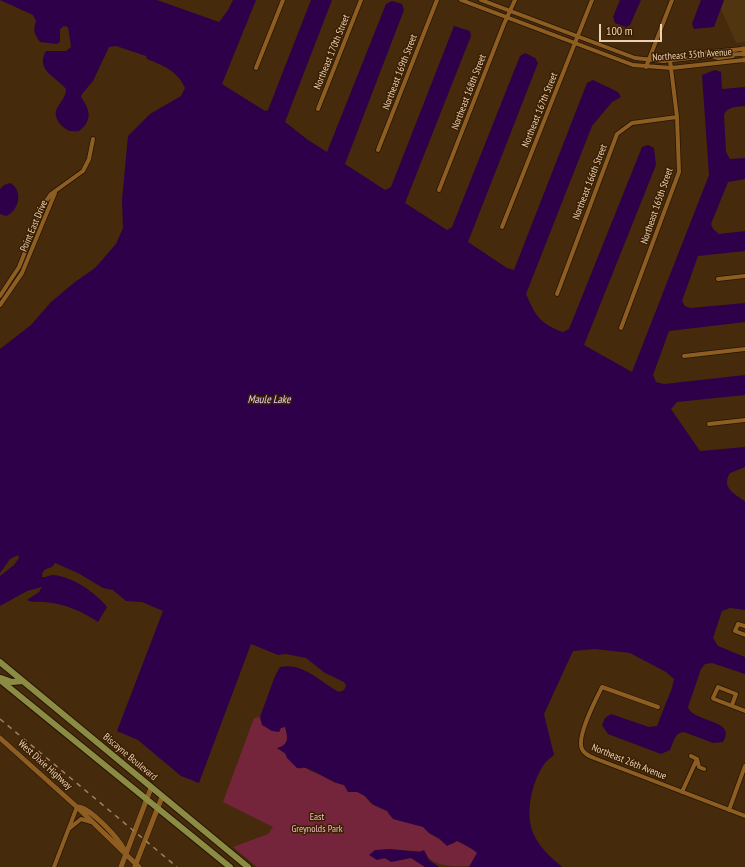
<!DOCTYPE html>
<html>
<head>
<meta charset="utf-8">
<style>
  body { margin:0 }
  #map { position:relative; width:745px; height:867px; overflow:hidden; background:#452a0b; font-family:"PT Sans Narrow",sans-serif }
  canvas { display:block }
  .scale { position:absolute; left:599px; top:24px; width:63px; height:18px; box-sizing:border-box; border:2px solid #edd1b5; border-top:0; padding-left:5px; font-size:12px; line-height:14px; white-space:nowrap; color:#edd1b5; -webkit-text-stroke:3px #3a2001; paint-order:stroke }
</style>
</head>
<body>
<div id="map">
<canvas width="745" height="867"></canvas>
<div class="scale">100 m</div>
</div>
<script>
const ctx = document.querySelector('canvas').getContext('2d');
ctx.lineJoin = 'round';
function fill(path, color) { ctx.fillStyle = color; ctx.fill(path, 'evenodd'); }
function stroke(path, color, width, dash) { ctx.strokeStyle = color; ctx.lineWidth = width; ctx.lineCap = dash ? 'butt' : 'round'; ctx.setLineDash(dash || []); ctx.stroke(path); }
function drawText(font, color, halo, rows, align = 'center') {
  ctx.font = font + ' "PT Sans Narrow",sans-serif'; ctx.lineWidth = 3; ctx.setLineDash([]); ctx.textBaseline = 'middle'; ctx.strokeStyle = halo; ctx.fillStyle = color; for (const [text, x, y, turn = 0] of rows) {
    ctx.save(); ctx.translate(x, y); ctx.rotate((+turn || 0) * Math.PI / 180); ctx.textAlign = isNaN(turn) ? turn : align; if (halo) ctx.strokeText(text, 0, 0); ctx.fillText(text, 0, 0); ctx.restore();
  }
}
const built = new Path2D(`
  M724 0H745V42L736 43 721 9Z`);
const green = new Path2D(`
  M260 717 262 725 285 727C288 737 290 745 277 748L281 751 310 771 324 776 335 783 344 785 354 792C363 790 366 799 372 804 376 807 383 809 387 811 393 825 414 820 424 827 426 828 426 831 428 832 433 837 439 837 443 843L453 844 457 841C462 844 474 849 477 853L470 866C455 867 429 867 425 851L375 850 371 856 395 861 411 858 425 867H257L233 847 268 834 273 827 223 802 254 718Z`);
const water = new Path2D(`
  M0 0H157L219 22 228 10 233 0H256L222 84 265 111 268 110 311 0H332L285 122 308 140 327 152 386 4 392 1 402 4 404 10 345 164 385 190 391 187 454 26 470 31 471 36 405 203 447 230 452 227 520 56 525 53 535 58 538 63 468 242 507 268 514 270 587 83 593 80 618 92 621 97 612 102 592 126 526 294C535 315 540 324 563 332L569 329 642 147 648 145 654 148 656 165 584 345 632 372 709 175 702 75 715 70 721 72 722 89 745 87V106C737 107 727 106 724 115L726 152 730 159 745 158V179L728 182 711 224 713 229 719 234 745 231V251L698 256 682 301 685 306 690 308 745 303V322L669 331 653 375 656 382 664 384 745 375V395L677 402 671 409 700 451 745 447V467L730 473C721 487 734 494 745 501V610L730 608 722 611 713 638 718 646 745 657V674L712 663 705 664 701 669 688 707C693 723 738 719 723 742L713 743 684 732C674 733 674 742 670 750L661 754 608 734 602 725 605 718 611 714 649 727 657 726 672 688 674 679 666 672 630 653 595 649 573 651 544 714 554 755C550 758 545 762 543 766 531 784 524 817 535 837 541 849 552 858 562 867H469L477 853C475 850 462 843 457 841L447 846 440 839 429 833 423 827 393 819 387 811 372 804 365 796 357 792H348L344 785C330 782 319 773 306 768 304 767 300 769 297 768L287 758 285 753 277 748C289 745 288 738 285 727L281 728 279 732 272 731 262 725 260 717 275 676 280 667C303 662 320 682 339 692L344 690 346 686 344 682 325 673 306 658 286 654 278 655 251 644 199 783 181 776 138 740 117 731 163 611 142 602 126 601 113 590 103 588 78 573 55 563 52 567C45 569 42 570 42 577 46 578 49 575 54 575 73 577 96 593 107 607L98 622C81 611 66 604 45 602 38 601 33 603 27 600L39 592 42 587 27 591 0 606V576L14 565 19 558 18 555 10 559 0 573V349L31 325 51 302 75 282 95 268 116 244 123 228 122 200 128 136 150 114 181 96 185 88C178 71 162 65 147 59L146 56 116 46 109 47 93 81 82 94 81 97C90 110 93 120 79 131 72 132 67 131 62 126 46 109 66 104 66 89 59 79 34 70 46 51H66L71 47 68 27 64 26 60 29V42L57 44 40 42C34 34 33 30 36 21L33 15Z
  M620 0H641L630 25 626 27 615 23 613 17Z
  M701 0H724L714 27 694 29 692 24Z
  M10 183C24 190 19 211 6 216L0 214V189L4 185Z
  M390 849 420 852 424 850 429 860 439 867H425L411 858 391 862 385 858 377 860 369 855 375 850Z`);
const minor = new Path2D(`
  M461 0 633 65 671 68 744 60
  M481 0 635 58 663 61 719 55 743 54
  M712 56 718 58 733 56
  M691 57 701 53 742 49
  M646 67 672 0
  M256 68 283 0
  M318 109 361 0
  M378 150 437 0
  M439 190 504 24 515 0
  M502 227 592 0
  M718 279 745 276
  M557 294 617 134 632 123 677 117
  M0 296 19 267 44 204 51 194 83 171 89 159 93 139
  M0 305 22 273 55 193
  M621 328 679 172 677 117 670 60
  M684 356 745 349
  M709 424 745 420
  M745 626 738 624 735 631 745 635
  M732 705 736 694 718 687 713 698 714 699 745 711
  M658 707 602 687C596 699 576 737 582 749 584 754 589 756 594 758L745 816
  M691 756 697 759 699 767 704 769
  M682 792 697 759
  M729 810 745 766
  M70 828 81 819 91 822
  M54 867 77 807`);
const tertiary = new Path2D(`
  M742 49H745
  M743 54H745
  M744 60H745
  M0 738 77 807 139 867
  M79 807C91 809 121 840 125 852
  M135 866 162 797
  M121 867 151 788`);
const primary = new Path2D(`
  M0 662 248 867
  M1 678 12 682 23 681
  M0 680 230 867`);
const rail = new Path2D(`
  M0 719 177 867`);
const streetNames = [
  ["Northeast 170th Street",332,52,-68],
  ["Northeast 35th Avenue",692,55,-4],
  ["Northeast 169th Street",400,72,-69],
  ["Northeast 168th Street",469,92,-69],
  ["Northeast 167th Street",540,110,-68],
  ["Northeast 166th Street",590,182,-69],
  ["Northeast 165th Street",657,206,-71],
  ["Point East Drive",34,226,-67],
  ["Biscayne Boulevard",130,757,40],
  ["Northeast 26th Avenue",629,762,22],
  ["West Dixie Highway",45,765,42]
];
const parkNames = [
  ["East",317,817],
  ["Greynolds Park",317,829]
];
const waterNames = [
  ["Maule Lake",269,400]
];
fill(built, '#513410');
fill(green, '#75253b');
fill(water, '#2d0049');
stroke(minor, '#251504', 5.5);
stroke(tertiary, '#251504', 6);
stroke(primary, '#251504', 8);
stroke(minor, '#8e5d21', 4);
stroke(tertiary, '#8e5d21', 5);
stroke(primary, '#8b8b43', 6);
stroke(rail, '#9d8164', 1.5, [5, 5]);
drawText('10px', '#edd1b5', '#3a2001', streetNames);
drawText('10px', '#f0bcc5', '#3a2001', parkNames);
drawText('italic 11px', '#e2cef8', '#3a2001', waterNames);
</script>
</body>
</html>
